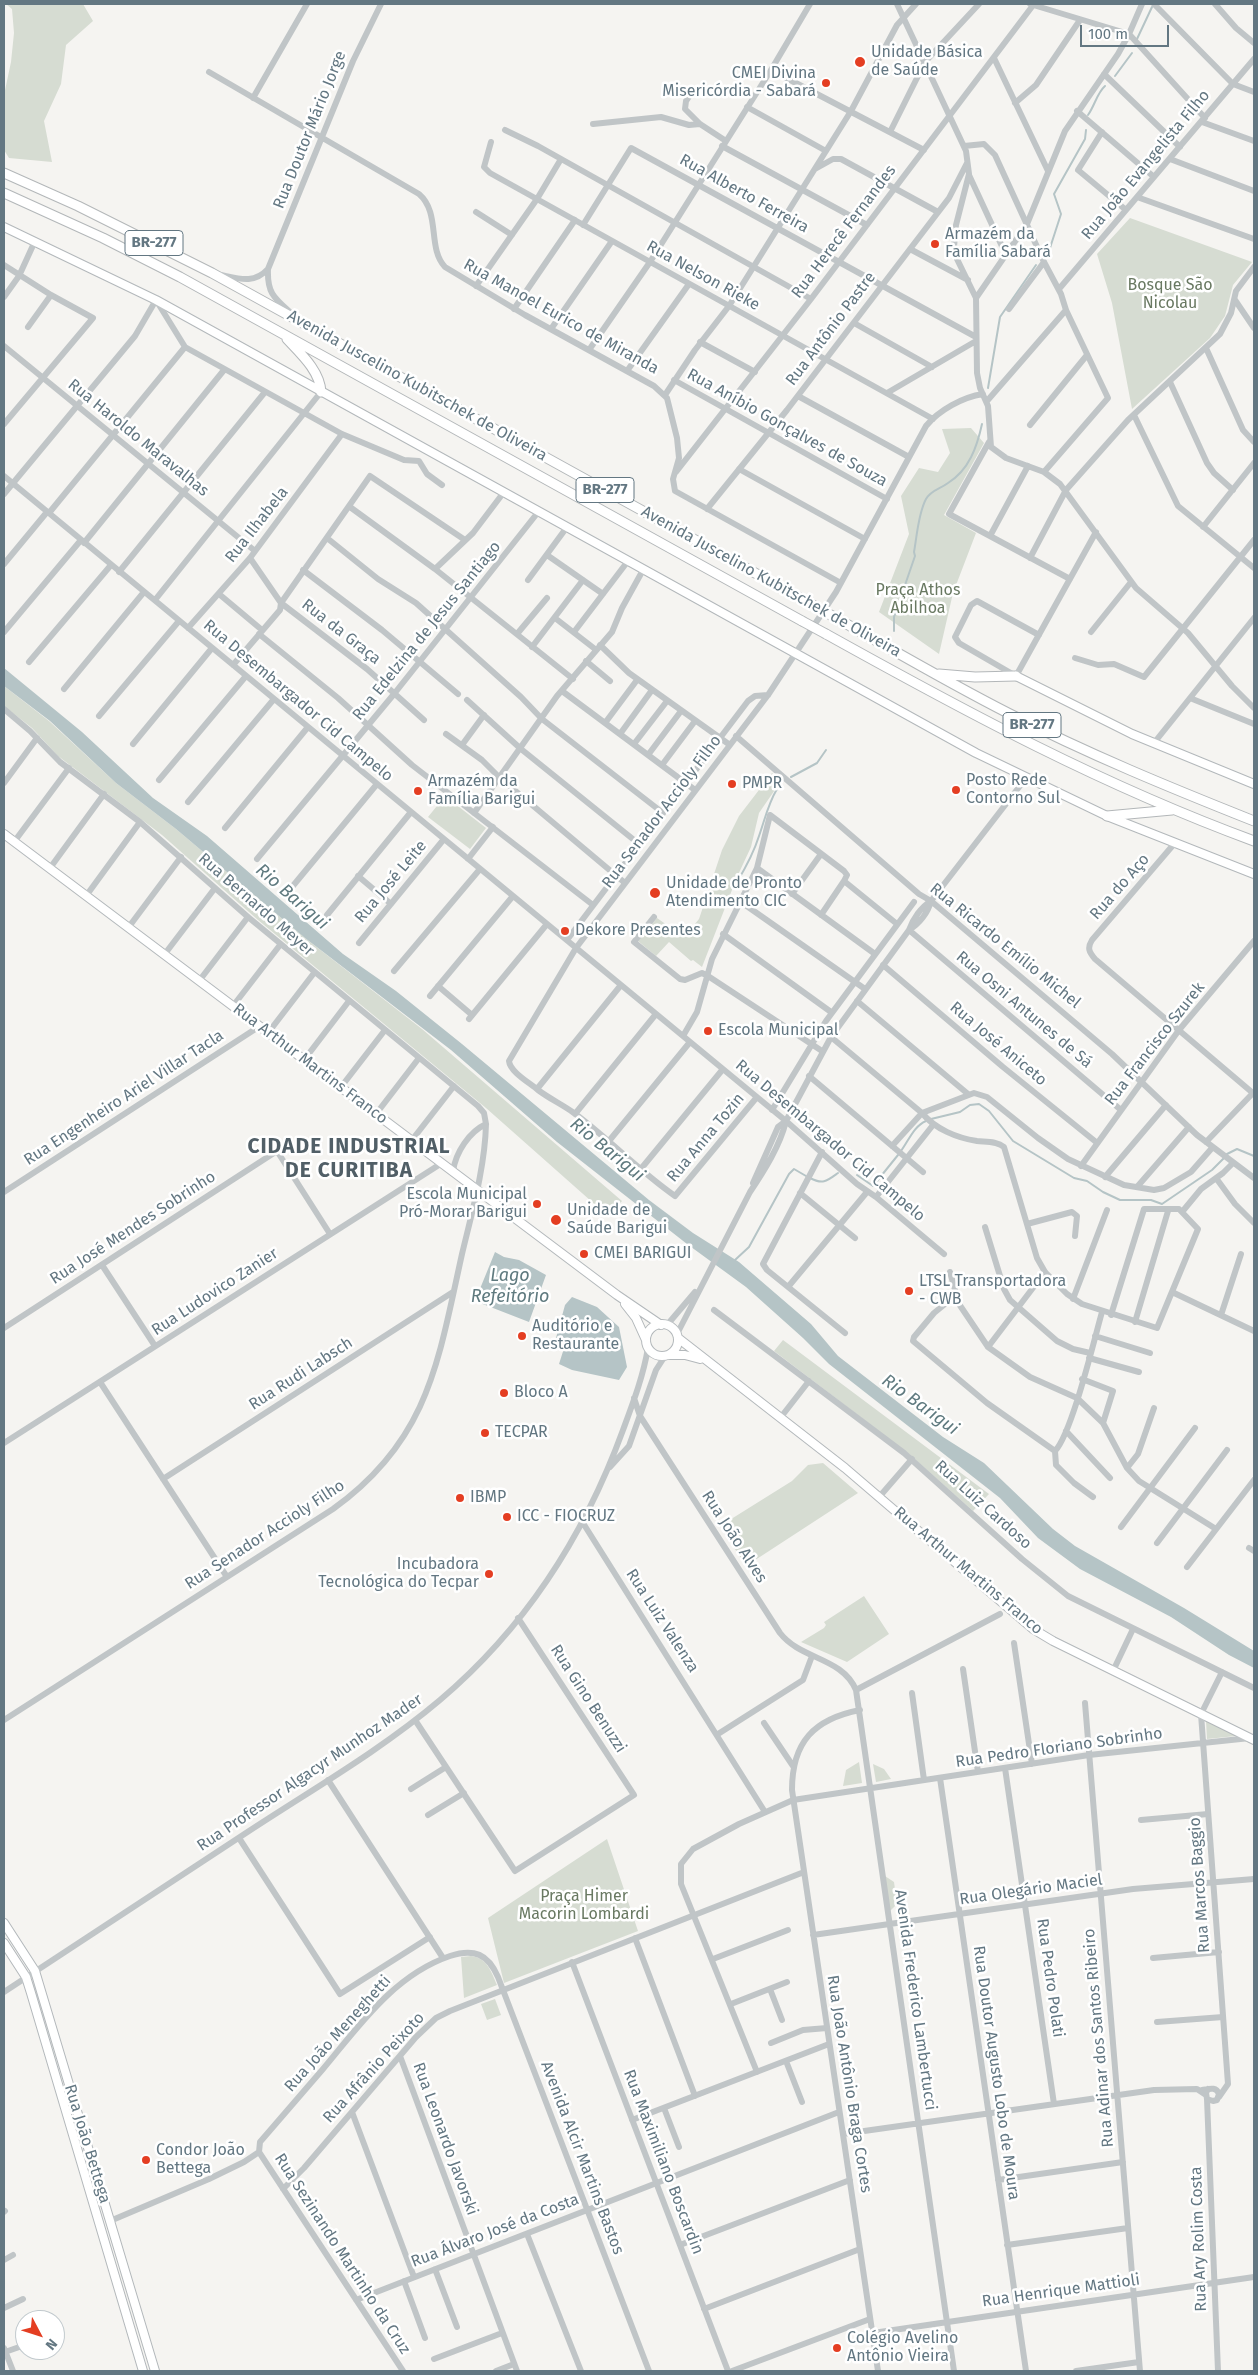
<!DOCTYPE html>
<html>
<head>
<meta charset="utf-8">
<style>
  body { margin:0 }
  #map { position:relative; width:1258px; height:2375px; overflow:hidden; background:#f5f4f1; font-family:"Fira Sans",sans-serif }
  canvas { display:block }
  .frame { position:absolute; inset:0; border:5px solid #637782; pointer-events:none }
  .north { position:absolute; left:15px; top:2310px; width:50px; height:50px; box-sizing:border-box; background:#fff; border:1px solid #c1c9cd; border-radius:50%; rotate:130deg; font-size:14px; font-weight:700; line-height:20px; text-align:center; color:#637782 }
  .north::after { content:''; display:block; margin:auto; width:18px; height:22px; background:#e43e22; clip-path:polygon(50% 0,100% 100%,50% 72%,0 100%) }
  .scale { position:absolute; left:1080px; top:25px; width:89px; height:22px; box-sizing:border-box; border:2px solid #637782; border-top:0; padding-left:6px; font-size:15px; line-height:18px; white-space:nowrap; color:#637782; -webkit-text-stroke:4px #fff; paint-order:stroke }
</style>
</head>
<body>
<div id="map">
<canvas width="1258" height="2375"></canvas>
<div class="frame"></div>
<div class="north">N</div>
<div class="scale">100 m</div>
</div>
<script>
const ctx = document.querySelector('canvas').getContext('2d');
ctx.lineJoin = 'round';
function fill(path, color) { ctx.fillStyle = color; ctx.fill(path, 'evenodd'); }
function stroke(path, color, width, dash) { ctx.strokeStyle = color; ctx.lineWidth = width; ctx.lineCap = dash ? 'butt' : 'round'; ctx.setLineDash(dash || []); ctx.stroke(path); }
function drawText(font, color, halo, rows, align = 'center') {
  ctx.font = font + ' "Fira Sans",sans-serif'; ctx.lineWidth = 5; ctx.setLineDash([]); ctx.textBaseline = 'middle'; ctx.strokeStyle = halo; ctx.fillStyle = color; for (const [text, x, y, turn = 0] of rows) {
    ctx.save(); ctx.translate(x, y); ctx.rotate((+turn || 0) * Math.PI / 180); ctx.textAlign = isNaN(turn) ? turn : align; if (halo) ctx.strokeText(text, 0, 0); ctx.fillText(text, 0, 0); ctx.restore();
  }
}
const green = new Path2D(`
  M6 4H83L93 21 66 45 61 84 44 121 52 162 9 158 4 150V95L11 62 14 33 12 9Z
  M1130 218 1252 262 1233 285 1225 316 1210 338 1132 409 1112 303 1097 254Z
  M971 428 984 443 944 515 976 533 953 593 939 654 879 612 909 534 901 496 919 468 938 472 950 453 942 429Z
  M4 686 49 721 116 783 176 829 305 938 422 1029 622 1201 609 1217 486 1108 258 920 162 835 58 756 32 728 4 706Z
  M772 773 781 781 759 813 751 847 737 877 702 967 693 960 691 961 669 942 656 956 638 941 657 918 684 937 699 919 722 850 739 816Z
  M445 796 486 828 470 849 428 817Z
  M783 1340 989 1494 973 1511 909 1454 774 1351Z
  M823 1463 858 1493 746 1566 720 1526 792 1481 808 1465Z
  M864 1596 889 1634 847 1662 801 1642 824 1628 826 1625 824 1622Z
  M1206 1721 1236 1736 1207 1739Z
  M859 1762 862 1783 843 1786 846 1770Z
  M873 1764 884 1769 891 1779 876 1782Z
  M607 1839 638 1931 504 1983 488 1918Z
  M885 1876 894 1882 897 1904 890 1911Z
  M471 1956C487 1958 491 1971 497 1985L464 1998 461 1957Z
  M495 1999 501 2015 487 2020 481 2004Z`);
const water = new Path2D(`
  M4 668 82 732 153 798 207 836 343 954 396 991 462 1044 649 1200 693 1233 739 1262 811 1324 838 1356 943 1437 984 1463 1053 1529 1075 1546 1184 1608 1254 1651V1668L1229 1655 1171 1617 1080 1569 1038 1538 1000 1498 829 1364 803 1338 746 1287 687 1244 557 1142 451 1050 305 938 176 829 116 783 50 721 4 686Z
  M495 1252 504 1257 519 1260 546 1275 529 1322 475 1301Z
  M572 1297 597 1307 619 1327 627 1367 619 1380 572 1370 559 1364 566 1342 556 1338 565 1305Z`);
const stream = new Path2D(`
  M1137 39 1152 7
  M1115 76 1132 53
  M1088 115C1095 105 1097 93 1105 86
  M1049 251 1061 214 1054 194 1085 139 1086 130
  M988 388 1000 317 1036 265
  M894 631V617L915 556 914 552C917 536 918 514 926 499 931 490 940 489 948 483 969 470 977 447 982 424
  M791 777 817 763 826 750
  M737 882C746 867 754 852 759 836 765 819 768 804 777 789
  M931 1119 960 1112 970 1105 979 1104 989 1111 1013 1141 1074 1178 1087 1181 1103 1192 1120 1200H1151L1162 1204 1212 1170 1224 1158
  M901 1151C909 1140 914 1126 926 1121
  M1227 1154 1237 1149 1254 1156
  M857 1175 873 1186 898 1155
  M810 1178C823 1185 827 1181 838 1173
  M735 1260 749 1247 789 1174 794 1169 806 1176`);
const minor = new Path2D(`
  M897 4 966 151 969 174 956 225 954 247 957 259 976 298 977 373 980 388 988 406 991 447 1006 458 1044 472 1060 484 1136 588 1188 633 1232 686 1254 708
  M1030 4 1129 34 1205 118
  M1154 4 1233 84 1254 92
  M1215 4 1236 28 1254 43
  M994 58 1048 171
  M771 70 924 150
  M209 72 419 194C441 213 427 248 445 267L525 315 654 386 667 398 677 438 679 458 673 479 675 491 841 583
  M1104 74 1180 147
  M694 89 686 101 685 109 700 124 726 141
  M253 98 307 4
  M1015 103 1036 85 1080 20
  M747 107 826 151
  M1077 111 1154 177
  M1202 122 1254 141
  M593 124 661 117 689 125 700 124
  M505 130 538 146 811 299
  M890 132 925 62 979 4
  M1102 132 1078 170 1126 210
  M491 142 484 167 490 173 933 419
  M722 146 867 225
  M964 146 984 144 995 155 1044 262 1061 294 1066 310 1108 398 1044 472
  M1170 159 1254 191
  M815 169 833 159H841L938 212
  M969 175 1006 255
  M1137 197 1254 239
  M476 212 512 235
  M583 225 631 148 976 337
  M910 249 968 280
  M4 265 51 295 93 318 4 424
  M221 275C240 279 254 284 268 269
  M476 286 537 199 561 159
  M1059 289 1254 59
  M4 297 19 276 35 241
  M976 298 1027 224 1065 131 1118 54 1129 34 1142 4
  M156 300 185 347 342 434 404 460 419 461 427 474 442 485
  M1235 300 1254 328
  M514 309 575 220
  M1009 309 1044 262
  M291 313C274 298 267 293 268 269L353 61 381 4
  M854 323 932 367
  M28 327 51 295
  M551 329 612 241
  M700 342 755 372
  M4 346 255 551
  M1206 348 1243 430 1254 442
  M589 350 650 262 771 70 810 4
  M627 371 689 284
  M674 380 887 499
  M1170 382 1207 463 1214 473 1233 490
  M887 393 976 341
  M665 395 695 350 729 306 851 111 897 25 916 4
  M798 396 909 457
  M987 401 1066 310
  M1134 415 1178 506 1254 568
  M1030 425 1087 355
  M989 442 949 514 1070 579
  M739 469 865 539
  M676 472 811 299 1034 4
  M4 476 786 1121 857 1184 876 1197 944 1254
  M4 494 135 336 156 300
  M350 507 435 569 573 679
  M707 509 787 410 949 198 967 163
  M49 513 185 347
  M1203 527 1254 463
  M990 536 1028 466
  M327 538 378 579 416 603 521 697 542 719 663 813
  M84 543 224 370
  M547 555 603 594
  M250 558 281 603 367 669 424 720
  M1030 558 1066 490 1128 420 1220 334 1231 313 1236 291 1254 267
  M4 564 47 512
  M435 569 473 533 504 492
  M303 570 382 630 458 694
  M119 572 265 392
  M528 580 567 527
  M219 594 262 630
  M155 600 321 392
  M555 618 595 649
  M188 628 250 558 342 434
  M4 632 81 540
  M574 632 628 561
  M1091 632 1131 582
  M259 634 338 698 412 765 593 905
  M517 634 547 598
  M1039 635 977 601 971 605 955 637 959 643 1016 676 1096 532
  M600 645 629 673 730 745
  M532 647 583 580
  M1075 658 1098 665 1114 664 1144 677 1254 540
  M586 661 610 681
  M29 662 111 565
  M233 665 280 610 281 603 370 476 465 540
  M64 689 144 592
  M562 691 695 790
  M1190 698 1254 724
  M467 700 521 749 639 844
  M4 709 30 731 60 762 140 822 248 917 478 1106 484 1113 486 1124C485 1167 472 1212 462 1254 438 1362 429 1440 333 1509L4 1720
  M99 716 179 621
  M605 723 637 680
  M446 734 482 760 500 778 625 883
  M620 734 652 690
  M736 736 919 894 931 901 1112 1054 1197 1135 1254 1178
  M1154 743 1254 618
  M133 744 212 648
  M634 744 667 701
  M462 745 484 715
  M648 755 681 711
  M662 765 695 721
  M159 780 246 676
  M4 783 37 738
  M188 802 274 699
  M474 813 557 696 612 632 622 608 643 570
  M225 828 308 727
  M14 842 69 768
  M1174 844 1092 940C1087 948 1089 952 1095 959L1254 1094
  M257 859 394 694 539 511
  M468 859 493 827
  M50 868 104 794
  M757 868 875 954
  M358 876 391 904
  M292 887 377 784
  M792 894 821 854
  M86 896 140 822
  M741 902 865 989
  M327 915 411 812
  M821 915 844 881
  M654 917 634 942 680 979 685 980 702 973 708 976 822 1051
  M128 928 181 857
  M909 930 1121 1110
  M909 930C919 924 928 913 931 901L1026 778
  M723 934 831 1012
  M567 940 748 701 755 696 768 695
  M359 943 444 839
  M164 955 215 888
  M883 965 1003 1067 1096 1142
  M394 971 480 869
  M199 981 248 917
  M438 986 472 1015
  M430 996 513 896
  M857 1001 968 1094
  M233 1006 280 945
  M469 1019 547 924
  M268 1033 314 973
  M683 1036 697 1012 712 959 757 868 770 815 844 871 847 875 844 881 897 924
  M831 1037 922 1113C935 1129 957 1138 977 1141 986 1142 997 1141 1004 1147L1037 1258 1045 1272 1067 1294 1082 1304 1157 1328 1198 1229 1179 1209H1144L1111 1315
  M304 1060 349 1001
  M809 1076 923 1172
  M341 1087 385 1030
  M537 1089 621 985
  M757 1097 675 1196C639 1171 609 1139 574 1113 563 1105 550 1099 538 1090 530 1083 510 1072 509 1061L576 948 768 695 836 592 926 426C939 410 963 397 983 394
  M772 1110 826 1021 914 902
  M376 1114 419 1058
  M575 1114 656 1014
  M412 1140 454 1086
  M609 1141 690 1042
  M1206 1142 1253 1093
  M892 1146 922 1113 974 1093 987 1097 1038 1138 1068 1159 1124 1185 1154 1190 1164 1188 1191 1172 1212 1148
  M822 1152 763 1264 767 1270 845 1333
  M1081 1166 1179 1030 1254 941
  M640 1170 723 1069
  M453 1171C456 1152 469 1132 486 1124
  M1105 1177 1166 1105
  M1216 1178 1235 1204 1254 1223
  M753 1183 778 1127 786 1121
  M1137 1187 1189 1127
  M4 1192 260 1026
  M800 1193 855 1238
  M876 1197 933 1125
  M1182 1212 1201 1189 1223 1173 1233 1163
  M1027 1224 1072 1212 1077 1216 1075 1236
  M985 1227 1004 1289 1010 1300 1057 1341 1073 1349 1090 1353
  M102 1265 155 1346
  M950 1272 959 1304 988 1347 1030 1377 1077 1398 1103 1423 1127 1468 1139 1481 1216 1529
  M788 1287 867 1192
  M1172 1292 1254 1331
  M956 1295 934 1313 914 1337 913 1341 987 1403 1055 1451C1072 1433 1094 1340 1102 1312
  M1073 1299 1107 1210
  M714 1310 904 1453 1022 1559 1068 1596 1254 1688
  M1221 1315 1241 1254
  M1135 1322 1168 1211
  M667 1325 695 1292
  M4 1328 277 1151 330 1234
  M677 1334 750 1192C764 1171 780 1146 786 1121L831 1037 909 930C913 919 921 907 931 901
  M1095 1336 1150 1353
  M988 1347 1045 1272
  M1089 1358 1139 1372
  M1082 1379 1113 1391 1103 1423
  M100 1382 227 1577
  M634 1398 640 1416 780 1633C801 1660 842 1657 856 1690L954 2371
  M781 1417 809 1381
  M1066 1431 1110 1478
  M4 1443 442 1163
  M1055 1451 1056 1465 1074 1483 1093 1497
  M610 1467 629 1446 656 1370 665 1356
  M1127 1468 1138 1454 1154 1408
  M163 1479 453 1292
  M880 1496 912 1459
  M583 1523 765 1812
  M1121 1527 1195 1428
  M1157 1543 1227 1450
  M1249 1548 1254 1551
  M1187 1567 1254 1480
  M1014 1643 1032 1764
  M963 1669 978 1772
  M1113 1671 1133 1629
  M856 1690 1000 1614
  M912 1693 924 1780
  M1085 1703 1140 2371
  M860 1710C814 1719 792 1742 792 1790L878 2371
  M415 1720 515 1871 634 1795 518 1618
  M764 1723 793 1766
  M718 1734 803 1680 812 1656
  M1005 1768 1054 2104
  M940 1778 1026 2371
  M328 1780 443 1958
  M411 1789 446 1767
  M428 1815 464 1793
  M1141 1820 1208 1814
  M239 1838 340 1994 430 1937
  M813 1935 1133 1889 1254 1879
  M635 1938 695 2096
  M1153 1958 1219 1952
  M713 1959 788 1930
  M572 1962 728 2371
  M770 1989 782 2020
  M4 1992C86 1938 167 1885 249 1831 313 1789 381 1750 440 1700 525 1628 585 1534 623 1430 633 1403 643 1377 648 1348
  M731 2004 787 1982
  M1157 2022 1223 2017
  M771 2043 803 2030 827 2028
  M400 2056 517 2371
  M786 2061 802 2102
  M757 2072 681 1884V1864L693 1849 739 1824 793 1800 1089 1755 1250 1738
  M1202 2090C1209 2089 1216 2086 1219 2094L1217 2100 1213 2101 1207 2099 1206 2093 1208 2089
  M1219 2097 1228 2084 1201 1714 1222 1672
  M1207 2099 1218 2371
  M664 2108 679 2147
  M352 2112 414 2277
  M632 2120 829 2044
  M843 2134 1154 2090 1197 2089 1206 2095
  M259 2152 260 2142C281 2118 302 2093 323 2069 359 2026 394 1975 450 1956 474 1948 488 1954 498 1977L649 2371
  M259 2152 403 2371
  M998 2180 1123 2162
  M283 2189 304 2168 416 2037 436 2018 450 2011 804 1872
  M4 2212 5 2211
  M110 2221 209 2179 244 2162 259 2152
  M527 2234 581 2371
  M680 2245 850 2180
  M1007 2245 1128 2228
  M4 2260 13 2255
  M435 2269 457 2327
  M404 2281 425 2338
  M356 2300 839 2112
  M4 2308 23 2299
  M704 2309 860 2249
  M873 2333 1254 2277
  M4 2348 13 2371
  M5 2352 25 2345
  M434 2359 502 2333
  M496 2371 514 2364
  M732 2371 870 2319
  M1076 2371 1139 2362`);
const major = new Path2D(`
  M4 227 156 300 976 753 1107 816 1254 874
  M1016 676 1132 734 1254 784
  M4 834 617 1295 661 1325
  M625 1304 636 1318 646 1340
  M646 1340a16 16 0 1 1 32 0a16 16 0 1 1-32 0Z
  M678 1338 845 1468 1033 1629 1053 1641 1254 1740
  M670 1355H685L700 1359
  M4 1923 35 1971 155 2371
  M4 1943 26 1977 31 1993 143 2371`);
const highway = new Path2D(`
  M4 173 78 206 212 273 813 605
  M4 193 103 238 180 277 802 621
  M287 339C301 354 320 371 321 392
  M836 618C893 650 949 683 1008 713 1088 754 1171 788 1254 821
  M826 634C968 713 1102 785 1254 841
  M939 674 975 677 1016 676
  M1107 816 1172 810`);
const highwayBridge = new Path2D(`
  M813 605 836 618
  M802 621 826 634`);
const markers = [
  [860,62,6,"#e43e22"],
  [826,83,5,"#e43e22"],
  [935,244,5,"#e43e22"],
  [732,784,5,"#e43e22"],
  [956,790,5,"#e43e22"],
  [418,791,5,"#e43e22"],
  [655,893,6,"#e43e22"],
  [565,931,5,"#e43e22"],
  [708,1031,5,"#e43e22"],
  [537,1204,5,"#e43e22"],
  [556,1220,6,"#e43e22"],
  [584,1254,5,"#e43e22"],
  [909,1291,5,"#e43e22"],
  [522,1336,5,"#e43e22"],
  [504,1393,5,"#e43e22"],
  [485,1433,5,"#e43e22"],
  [460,1498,5,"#e43e22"],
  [507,1517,5,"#e43e22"],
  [489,1574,5,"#e43e22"],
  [146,2160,5,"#e43e22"],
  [837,2348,5,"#e43e22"]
];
const shields = [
  [154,243,58],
  [605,490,58],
  [1032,725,58]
];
const shieldNames = [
  ["BR-277",154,243],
  ["BR-277",605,490],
  ["BR-277",1032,725]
];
const poiNames = [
  ["Unidade Básica",871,53],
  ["de Saúde",871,71],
  ["CMEI Divina",816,74,"right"],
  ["Misericórdia - Sabará",816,92,"right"],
  ["Armazém da",945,235],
  ["Família Sabará",945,253],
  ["Posto Rede",966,781],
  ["Contorno Sul",966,799],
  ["Armazém da",428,782],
  ["Família Barigui",428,800],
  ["PMPR",742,784],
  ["Unidade de Pronto",666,884],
  ["Atendimento CIC",666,902],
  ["Dekore Presentes",575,931],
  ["Escola Municipal",718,1031],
  ["Escola Municipal",527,1195,"right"],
  ["Pró-Morar Barigui",527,1213,"right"],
  ["Unidade de",567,1211],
  ["Saúde Barigui",567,1229],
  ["CMEI BARIGUI",594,1254],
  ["LTSL Transportadora",919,1282],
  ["- CWB",919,1300],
  ["Auditório e",532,1327],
  ["Restaurante",532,1345],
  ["Bloco A",514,1393],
  ["TECPAR",495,1433],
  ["IBMP",470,1498],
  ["ICC - FIOCRUZ",517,1517],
  ["Incubadora",479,1565,"right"],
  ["Tecnológica do Tecpar",479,1583,"right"],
  ["Condor João",156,2151],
  ["Bettega",156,2169],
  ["Colégio Avelino",847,2339],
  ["Antônio Vieira",847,2357]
];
const streetNames = [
  ["Rua Doutor Mário Jorge",310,130,-68],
  ["Rua João Evangelista Filho",1146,165,-50],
  ["Rua Alberto Ferreira",744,194,29],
  ["Rua Herecê Fernandes",844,232,-53],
  ["Rua Nelson Rieke",703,276,29],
  ["Rua Manoel Eurico de Miranda",561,317,29],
  ["Rua Antônio Pastre",831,329,-53],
  ["Avenida Juscelino Kubitschek de Oliveira",417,386,29],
  ["Rua Aníbio Gonçalves de Souza",787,428,29],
  ["Rua Haroldo Maravalhas",138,438,39],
  ["Rua Ilhabela",257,525,-52],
  ["Avenida Juscelino Kubitschek de Oliveira",771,582,29],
  ["Rua Edelzina de Jesus Santiago",427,631,-51],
  ["Rua da Graça",341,632,38],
  ["Rua Desembargador Cid Campelo",298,701,40],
  ["Rua Senador Accioly Filho",662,812,-53],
  ["Rua José Leite",391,882,-50],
  ["Rua do Aço",1120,887,-49],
  ["Rua Bernardo Meyer",256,905,41],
  ["Rua Ricardo Emílio Michel",1005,946,39],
  ["Rua Osni Antunes de Sá",1024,1010,40],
  ["Rua José Aniceto",998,1044,40],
  ["Rua Francisco Szurek",1155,1044,-52],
  ["Rua Arthur Martins Franco",310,1064,37],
  ["Rua Engenheiro Ariel Villar Tacla",124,1098,-33],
  ["Rua Anna Tozin",706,1138,-50],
  ["Rua Desembargador Cid Campelo",830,1141,40],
  ["Rua José Mendes Sobrinho",133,1228,-33],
  ["Rua Ludovico Zanier",215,1292,-33],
  ["Rua Rudi Labsch",301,1374,-33],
  ["Rua Luiz Cardoso",983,1505,42],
  ["Rua Senador Accioly Filho",265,1535,-33],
  ["Rua João Alves",734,1537,57],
  ["Rua Arthur Martins Franco",968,1571,40],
  ["Rua Luiz Valenza",662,1621,57],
  ["Rua Gino Benuzzi",588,1699,57],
  ["Rua Pedro Floriano Sobrinho",1059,1748,-8],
  ["Rua Professor Algacyr Munhoz Mader",310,1773,-34],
  ["Rua Marcos Baggio",1200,1885,-94],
  ["Rua Olegário Maciel",1031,1890,-8],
  ["Rua Pedro Polati",1050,1978,82],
  ["Avenida Frederico Lambertucci",915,2000,82],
  ["Rua João Meneghetti",338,2034,-48],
  ["Rua Adinar dos Santos Ribeiro",1099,2038,-95],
  ["Rua Afrânio Peixoto",374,2068,-48],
  ["Rua Doutor Augusto Lobo de Moura",996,2073,82],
  ["Rua João Antônio Braga Cortes",849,2084,81],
  ["Rua Leonardo Javorski",445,2139,70],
  ["Rua João Bettega",87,2144,73],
  ["Avenida Alcir Martins Bastos",582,2158,69],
  ["Rua Maximiliano Boscardin",663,2162,69],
  ["Rua Álvaro José da Costa",495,2231,-21],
  ["Rua Ary Rolim Costa",1199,2239,-92],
  ["Rua Sezinando Martinho da Cruz",342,2254,57],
  ["Rua Henrique Mattioli",1061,2291,-8]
];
const parkNames = [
  ["Bosque São",1170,286],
  ["Nicolau",1170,304],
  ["Praça Athos",918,591],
  ["Abilhoa",918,609],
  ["Praça Himer",584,1897],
  ["Macorin Lombardi",584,1915]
];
const waterNames = [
  ["Rio Barigui",292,897,41],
  ["Rio Barigui",607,1150,39],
  ["Lago",510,1276],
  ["Refeitório",510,1297],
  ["Rio Barigui",920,1405,36]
];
const districtNames = [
  ["CIDADE INDUSTRIAL",349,1147],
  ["DE CURITIBA",349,1171]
];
fill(green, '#d6dcd2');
fill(water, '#b5c4c6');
stroke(stream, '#b5c4c6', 2);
stroke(major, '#b3b8bb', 10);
stroke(highway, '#b3b7b9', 11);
stroke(minor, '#c0c5c7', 6);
stroke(major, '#fff', 8);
stroke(highway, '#fff', 9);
stroke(highwayBridge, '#b3b7b9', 11, []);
stroke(highwayBridge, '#fff', 9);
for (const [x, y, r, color] of markers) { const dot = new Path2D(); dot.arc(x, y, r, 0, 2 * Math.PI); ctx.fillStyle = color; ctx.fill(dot); stroke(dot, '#fff', 2); }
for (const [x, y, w] of shields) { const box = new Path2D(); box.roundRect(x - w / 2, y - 12.5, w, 25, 4); ctx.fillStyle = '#fff'; ctx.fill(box); stroke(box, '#637782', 1); }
drawText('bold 15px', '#637782', null, shieldNames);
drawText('16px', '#637782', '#fff', poiNames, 'left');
drawText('16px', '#637782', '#fff', streetNames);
drawText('16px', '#697962', '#fff', parkNames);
drawText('italic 18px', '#5f7a7f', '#fff', waterNames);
ctx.letterSpacing = '1px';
drawText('bold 21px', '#515f67', '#fff', districtNames);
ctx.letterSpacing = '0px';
</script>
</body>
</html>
